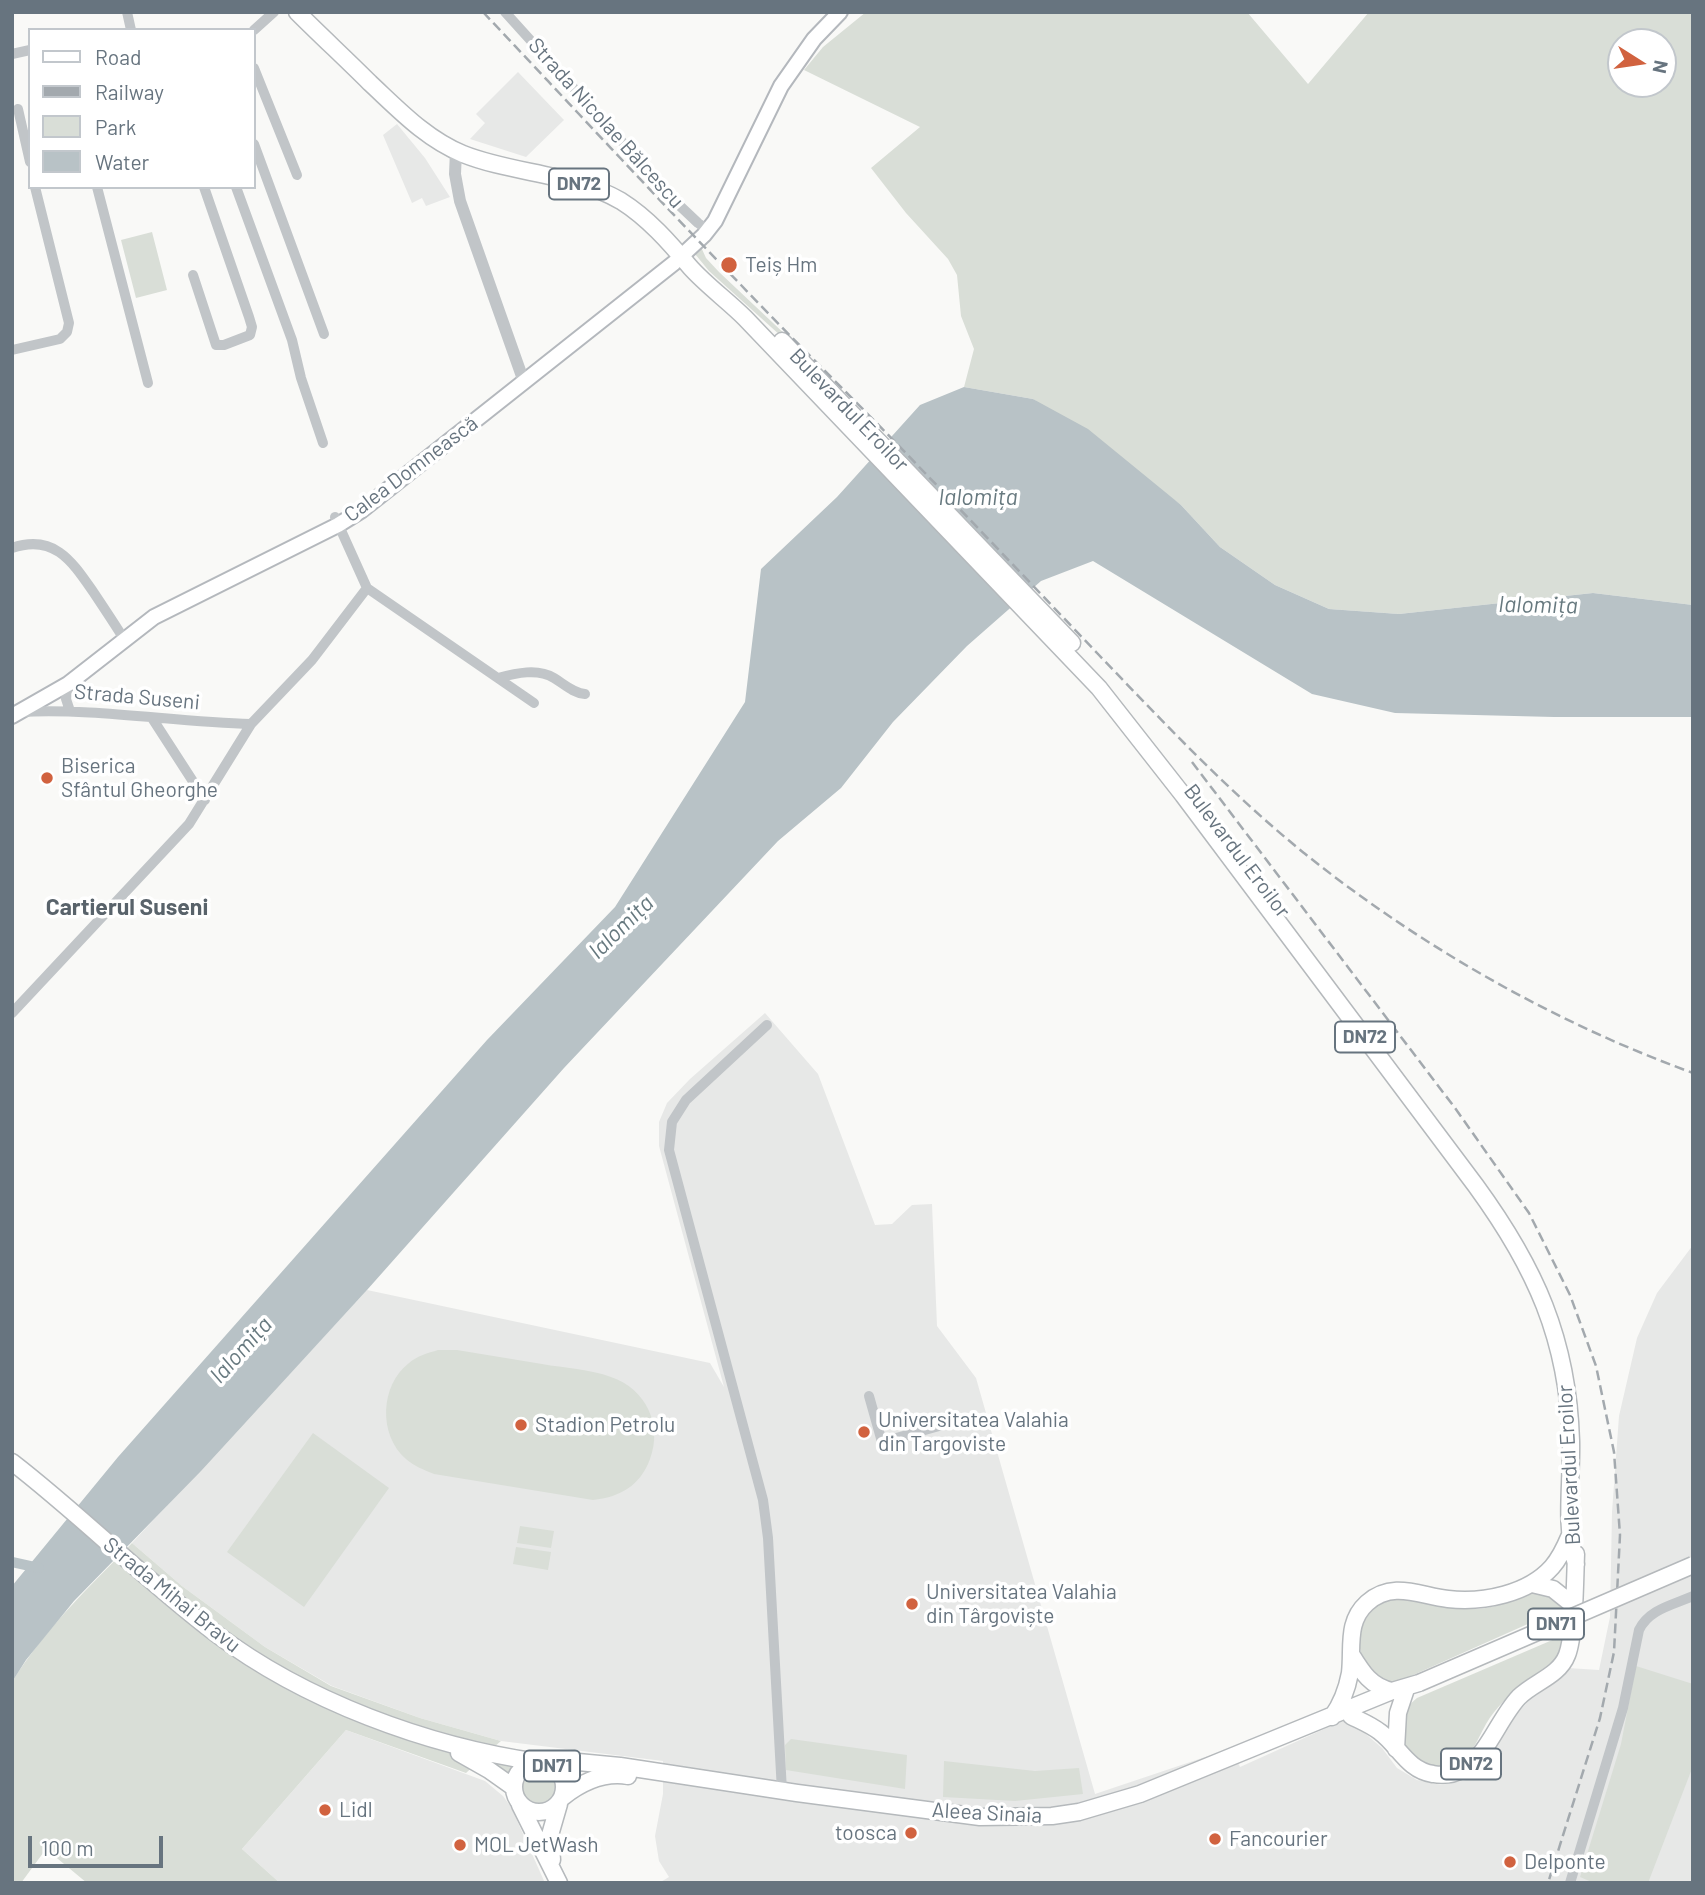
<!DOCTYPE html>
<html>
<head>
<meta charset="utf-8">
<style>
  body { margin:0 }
  #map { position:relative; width:1705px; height:1895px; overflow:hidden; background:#f9f9f7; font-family:Barlow,sans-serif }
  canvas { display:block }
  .frame { position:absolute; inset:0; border:14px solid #67747f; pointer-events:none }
  .legend { position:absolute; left:28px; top:28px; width:228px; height:161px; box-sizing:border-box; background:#fff; border:2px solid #c2c7cc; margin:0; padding:9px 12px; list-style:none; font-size:21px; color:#67747f }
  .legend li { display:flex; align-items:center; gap:14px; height:35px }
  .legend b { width:35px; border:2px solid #c2c7cc }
  .north { position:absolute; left:1607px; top:28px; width:70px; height:70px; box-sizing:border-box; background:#fff; border:2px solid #c2c7cc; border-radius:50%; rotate:102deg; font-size:19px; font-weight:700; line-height:28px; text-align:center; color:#67747f }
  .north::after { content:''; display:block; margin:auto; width:24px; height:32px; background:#d1623f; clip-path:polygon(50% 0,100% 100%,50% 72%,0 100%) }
  .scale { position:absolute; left:28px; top:1836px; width:135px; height:32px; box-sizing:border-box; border:4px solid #67747f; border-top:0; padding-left:9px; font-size:21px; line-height:24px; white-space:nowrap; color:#67747f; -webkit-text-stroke:5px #fff; paint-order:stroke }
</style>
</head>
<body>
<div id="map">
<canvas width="1705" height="1895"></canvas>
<div class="frame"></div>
<ul class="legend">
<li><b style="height:9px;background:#fff"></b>Road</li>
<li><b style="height:9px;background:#a3a9ae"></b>Railway</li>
<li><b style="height:19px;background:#d9ded7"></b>Park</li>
<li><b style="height:19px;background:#b8c2c6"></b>Water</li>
</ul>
<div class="north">N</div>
<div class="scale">100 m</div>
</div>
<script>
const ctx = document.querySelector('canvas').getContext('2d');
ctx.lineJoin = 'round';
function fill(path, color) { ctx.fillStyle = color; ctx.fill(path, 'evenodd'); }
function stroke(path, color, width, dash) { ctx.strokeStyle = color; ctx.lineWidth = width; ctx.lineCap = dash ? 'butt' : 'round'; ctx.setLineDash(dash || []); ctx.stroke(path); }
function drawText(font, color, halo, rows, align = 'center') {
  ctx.font = font + ' Barlow,sans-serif'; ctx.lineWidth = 7; ctx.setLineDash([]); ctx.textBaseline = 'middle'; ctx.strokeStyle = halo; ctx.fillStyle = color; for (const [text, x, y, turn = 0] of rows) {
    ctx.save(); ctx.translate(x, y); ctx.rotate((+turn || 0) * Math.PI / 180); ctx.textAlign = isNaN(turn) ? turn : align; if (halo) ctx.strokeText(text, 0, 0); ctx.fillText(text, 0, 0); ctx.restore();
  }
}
const built = new Path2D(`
  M518 72 564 120 526 157 470 139 485 123 476 114Z
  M397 124 425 158 450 197 426 206 422 198 412 203 383 135Z
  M765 1013 818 1074 875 1225 892 1224 912 1205 932 1204 937 1326 976 1378 1095 1794 1232 1748 1240 1767 1342 1721 1360 1729 1382 1748 1397 1768 1417 1780 1441 1785 1466 1780 1483 1765 1512 1719 1533 1696 1555 1682 1568 1668 1599 1670 1610 1617 1612 1512 1619 1416 1637 1338 1657 1293 1693 1245V1883H659L669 1877 659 1861 655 1836 663 1794V1761L501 1741 420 1718 332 1686 265 1647 182 1586 132 1543 367 1290 710 1363 724 1387 659 1146V1122L667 1103 690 1079Z
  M346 1730 485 1781 503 1796 511 1807 545 1883H280L242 1849Z`);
const green = new Path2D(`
  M866 12H1247L1308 84 1369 12H1693V605L1593 593 1399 614 1329 609 1275 585 1220 547 1181 505 1033 399 964 387 974 349 961 316 957 275 948 259 906 213 871 168 920 127 804 70 823 47ZM1621 42H1663V84H1621Z
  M152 232 167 290 136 298 121 240Z
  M701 247 706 258 719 272 826 373 823 374 709 271 695 254Z
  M438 1350H457C485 1355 514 1359 542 1364 564 1368 590 1369 611 1377 646 1389 663 1425 650 1459 640 1486 620 1497 593 1500L434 1474C424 1470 414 1466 406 1459 378 1435 380 1385 409 1363 417 1356 428 1353 438 1350Z
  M313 1433 389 1488 304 1607 227 1552Z
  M520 1526 554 1531 551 1548 517 1543Z
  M132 1543 182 1586 265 1647 331 1686 420 1718 501 1741 485 1755 515 1763 507 1774 479 1761 466 1773 346 1730 242 1849 280 1883H87L46 1849 21 1883H12V1682C44 1630 89 1587 132 1543Z
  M516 1547 551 1552 548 1570 513 1564Z
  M1543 1589 1566 1607 1393 1684H1383C1367 1667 1354 1654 1362 1628 1366 1615 1377 1602 1391 1600 1413 1596 1450 1610 1476 1609 1499 1608 1522 1597 1543 1589Z
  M1564 1635C1563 1642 1563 1651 1560 1656 1553 1668 1537 1674 1526 1682 1510 1694 1496 1707 1486 1724 1476 1742 1470 1762 1449 1767 1408 1776 1385 1722 1417 1698Z
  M1636 1666 1693 1684V1766L1648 1883H1594L1580 1877 1621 1744Z
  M791 1739 907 1755 905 1789 786 1770 785 1745Z
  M944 1761 1035 1771 1079 1768 1083 1794 1015 1801 943 1797Z
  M520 1788a19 19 0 1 1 38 0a19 19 0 1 1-38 0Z`);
const water = new Path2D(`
  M964 387 1033 399 1088 429 1181 505 1220 547 1275 585 1329 609 1399 614 1593 593 1693 605V717H1554L1395 713 1312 694 1093 561 1041 581 967 646 893 722 841 788 778 841 564 1068 367 1290 201 1471 74 1601 26 1660 12 1682V1586L118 1457 487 1040 615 907 745 702 761 569 837 497 920 405Z`);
const canal = new Path2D(`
  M12 1562 39 1568`);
const minor = new Path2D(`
  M127 12 131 30
  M505 12 680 206 698 223 708 230
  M254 30 274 12
  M12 54 30 50
  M254 68 297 175
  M18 109 30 162
  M254 144 324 334
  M97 187 148 383
  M236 187 292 340 301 378 323 443
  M193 275 216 345H224L250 335 252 327 249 317 204 187
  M12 350 60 339 67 332 69 323 35 187
  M335 517 367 588
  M12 548C55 533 73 563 94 593 104 608 114 623 124 639
  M367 588 534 703
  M498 678C516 673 538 668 554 678 564 684 573 693 585 694
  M68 684 66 699 70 711
  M20 712C97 708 174 722 251 724
  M152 718 205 800
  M12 1013 189 824 251 724 312 660 367 588
  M767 1025 686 1100 672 1122 669 1150 763 1500 768 1538 782 1791
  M869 1396 882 1442 957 1421
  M1570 1883 1623 1708 1639 1630C1649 1609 1673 1605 1693 1596`);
const tertiary = new Path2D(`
  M456 151 455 174 460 201 524 382`);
const secondary = new Path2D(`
  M12 716 68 684 154 617 338 525 362 510 674 263 704 235 715 221 781 86 814 39 840 12`);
const primary = new Path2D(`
  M297 12C321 36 346 59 370 83 398 109 426 139 463 154 513 174 573 173 621 201 648 218 670 243 690 267 706 285 728 301 745 318L1099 688 1183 795 1476 1186C1535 1267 1568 1339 1571 1441 1572 1481 1564 1525 1576 1564
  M782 341 1072 643
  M12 1462C82 1516 145 1580 215 1633 305 1701 427 1746 538 1762
  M1532 1584 1553 1589 1573 1605
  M1351 1654C1362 1672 1371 1687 1392 1691
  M1351 1716C1361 1721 1371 1725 1380 1732 1399 1746 1407 1770 1433 1774 1444 1776 1455 1774 1464 1769 1489 1753 1499 1718 1519 1697 1534 1682 1559 1676 1567 1655 1575 1635 1575 1578 1576 1554
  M1332 1717C1342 1703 1347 1689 1350 1673 1353 1647 1346 1622 1367 1603 1393 1580 1420 1596 1448 1599 1483 1603 1528 1594 1552 1567 1560 1558 1565 1547 1570 1535
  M1396 1749 1398 1713 1406 1689
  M459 1753 489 1770 513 1787
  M514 1787a25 25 0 1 1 50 0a25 25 0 1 1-50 0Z
  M549 1764 578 1762 620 1766 797 1793 980 1817 1052 1816 1079 1812 1140 1794 1392 1691 1419 1683
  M563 1797C582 1782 604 1772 628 1776
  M520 1805 559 1883
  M552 1860 550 1835 559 1804`);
const rail = new Path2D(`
  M483 12C569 103 654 195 741 285 801 348 864 409 924 472 982 532 1040 593 1098 654 1164 723 1230 793 1304 853 1420 946 1553 1022 1693 1073
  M1192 762 1455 1108 1529 1213 1570 1295 1596 1366 1614 1452 1620 1535 1614 1652 1600 1718 1548 1883`);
const primaryBridge = new Path2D(`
  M1419 1683 1693 1565`);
const markers = [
  [729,265,9,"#d1623f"],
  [47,778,7,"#d1623f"],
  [521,1425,7,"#d1623f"],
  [864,1432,7,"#d1623f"],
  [912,1604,7,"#d1623f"],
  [325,1810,7,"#d1623f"],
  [911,1833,7,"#d1623f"],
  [1215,1839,7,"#d1623f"],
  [460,1845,7,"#d1623f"],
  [1510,1862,7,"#d1623f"]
];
const shields = [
  [579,184,60],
  [1365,1037,60],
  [1556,1624,56],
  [1471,1764,60],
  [552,1766,56]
];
const shieldNames = [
  ["DN72",579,184],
  ["DN72",1365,1037],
  ["DN71",1556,1624],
  ["DN72",1471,1764],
  ["DN71",552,1766]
];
const streetNames = [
  ["Strada Nicolae Bălcescu",606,123,48],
  ["Bulevardul Eroilor",849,410,46],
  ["Calea Domnească",411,469,-37],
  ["Strada Suseni",137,697,5],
  ["Bulevardul Eroilor",1237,851,53],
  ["Bulevardul Eroilor",1569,1465,-93],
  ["Strada Mihai Bravu",172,1595,39],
  ["Aleea Sinaia",987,1813,3]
];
const poiNames = [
  ["Teiș Hm",745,265],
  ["Biserica",61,766],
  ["Sfântul Gheorghe",61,790],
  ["Universitatea Valahia",878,1420],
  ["din Targoviste",878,1444],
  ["Stadion Petrolu",535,1425],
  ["Universitatea Valahia",926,1592],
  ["din Târgoviște",926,1616],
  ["Lidl",339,1810],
  ["toosca",897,1833,"right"],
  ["Fancourier",1229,1839],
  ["MOL JetWash",474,1845],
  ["Delponte",1524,1862]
];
const waterNames = [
  ["Ialomița",978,497],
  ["Ialomița",1538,605,1],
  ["Ialomița",621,927,-44],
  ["Ialomița",241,1350,-48]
];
const neighbourhoodNames = [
  ["Cartierul Suseni",127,907]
];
fill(built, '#e7e8e7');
fill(green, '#d9ded7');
fill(water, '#b8c2c6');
stroke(canal, '#b8c2c6', 10);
stroke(secondary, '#b4b8bd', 18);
stroke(primary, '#b5b9bc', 19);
stroke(minor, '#c1c5c8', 10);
stroke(tertiary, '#c1c5c8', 12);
stroke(secondary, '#fff', 14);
stroke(primary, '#fff', 16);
stroke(rail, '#a3a9ae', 2.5, [10, 5]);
stroke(primaryBridge, '#b5b9bc', 19, []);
stroke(primaryBridge, '#fff', 16);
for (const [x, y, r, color] of markers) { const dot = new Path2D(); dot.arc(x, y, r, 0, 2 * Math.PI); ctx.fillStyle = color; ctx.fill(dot); stroke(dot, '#fff', 2.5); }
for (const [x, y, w] of shields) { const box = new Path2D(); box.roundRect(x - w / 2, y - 15.5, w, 31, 5); ctx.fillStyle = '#fff'; ctx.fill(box); stroke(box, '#67747f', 2); }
drawText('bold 19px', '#67747f', null, shieldNames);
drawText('21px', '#67747f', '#fff', streetNames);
drawText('21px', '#67747f', '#fff', poiNames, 'left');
drawText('italic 23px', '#67797f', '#fff', waterNames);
drawText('bold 23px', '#59636b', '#fff', neighbourhoodNames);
</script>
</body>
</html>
